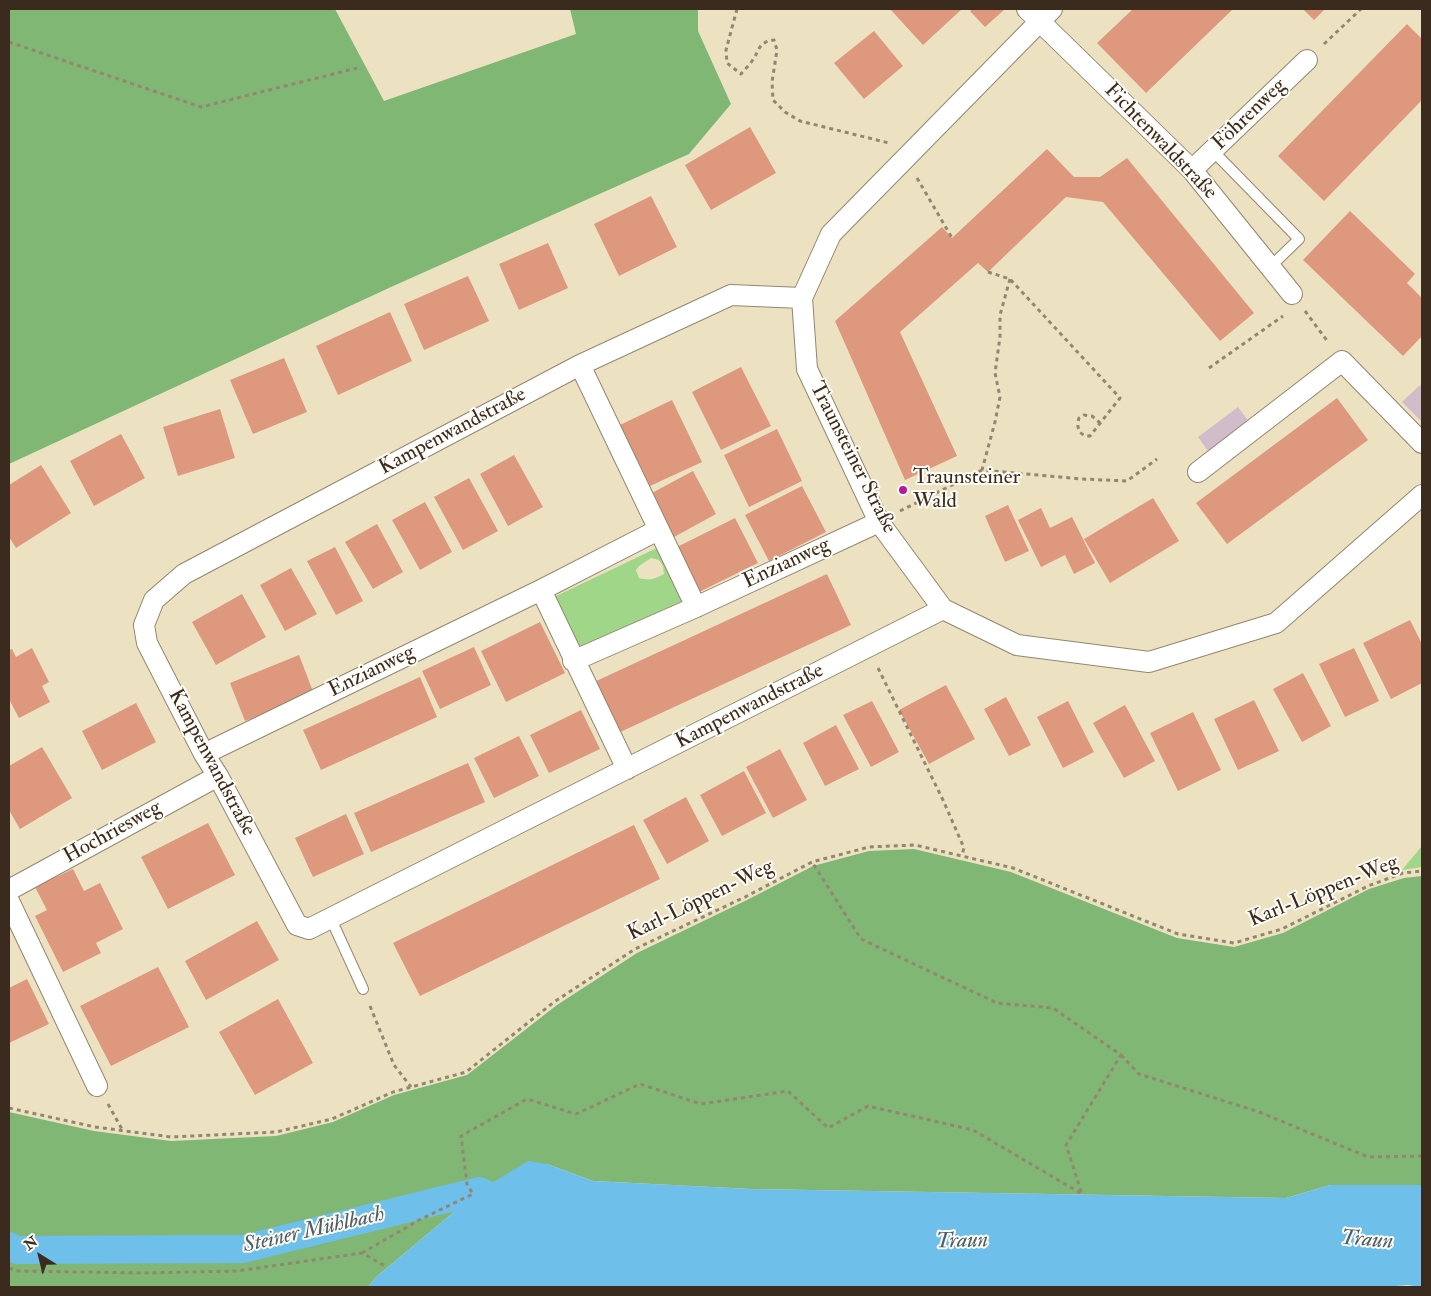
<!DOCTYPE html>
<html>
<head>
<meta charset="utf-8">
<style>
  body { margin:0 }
  #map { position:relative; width:1431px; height:1296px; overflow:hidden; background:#ece2c1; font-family:"IM FELL Double Pica",serif }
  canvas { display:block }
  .frame { position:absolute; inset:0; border:10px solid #3b2a1e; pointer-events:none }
  .north { position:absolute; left:15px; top:1231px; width:50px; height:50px; -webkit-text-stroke:4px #fdfcf7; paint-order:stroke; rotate:324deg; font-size:14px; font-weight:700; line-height:20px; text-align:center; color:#3b2a1e }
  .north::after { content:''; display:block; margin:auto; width:18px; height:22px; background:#3b2a1e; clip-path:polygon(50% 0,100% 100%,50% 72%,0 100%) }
</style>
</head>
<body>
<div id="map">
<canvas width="1431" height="1296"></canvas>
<div class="frame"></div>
<div class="north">N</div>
</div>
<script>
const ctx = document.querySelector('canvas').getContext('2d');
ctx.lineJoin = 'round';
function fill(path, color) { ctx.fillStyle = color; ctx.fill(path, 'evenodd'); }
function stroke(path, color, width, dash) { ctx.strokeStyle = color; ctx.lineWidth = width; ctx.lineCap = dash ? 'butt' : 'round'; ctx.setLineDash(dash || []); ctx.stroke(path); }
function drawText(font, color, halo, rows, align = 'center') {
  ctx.font = font + ' "IM FELL Double Pica",serif'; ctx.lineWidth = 4; ctx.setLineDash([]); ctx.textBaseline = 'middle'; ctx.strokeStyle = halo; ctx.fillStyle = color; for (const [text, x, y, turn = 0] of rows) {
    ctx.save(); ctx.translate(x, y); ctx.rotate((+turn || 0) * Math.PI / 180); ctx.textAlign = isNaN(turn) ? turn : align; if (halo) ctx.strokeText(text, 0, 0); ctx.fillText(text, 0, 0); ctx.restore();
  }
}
const industrial = new Path2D(`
  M1420 385 1422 387V422L1402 402Z
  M1238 407 1250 423 1210 454 1198 437Z`);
const green = new Path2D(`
  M661 546 696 607 591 652 576 643 554 597ZM651 558 659 560 663 566 664 574C655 579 650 581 639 578L636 570 639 566Z
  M1422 846V867L1402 870Z`);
const forest = new Path2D(`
  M9 9H335L384 101 576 34 570 9H698V31L731 104 689 154 391 287 9 464Z
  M914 849 1011 872 1177 938 1234 947 1283 933 1369 889 1404 878 1422 876V1185H1330L1286 1198 751 1189 593 1181 547 1164 479 1191 376 1277 368 1287H9V1112L94 1131 171 1141 276 1136 333 1122 394 1095 467 1075 557 1005 637 953 747 900 813 866 869 851Z`);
const water = new Path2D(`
  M528 1161 547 1164 593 1181 751 1189 1286 1198 1330 1185H1422V1287L1407 1285 1386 1287H368L376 1277 479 1191Z`);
const canal = new Path2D(`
  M9 1246 17 1250 243 1249 479 1191 512 1206`);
const building = new Path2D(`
  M890 9H962L923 45Z
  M973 9H1005L985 27 970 11Z
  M1133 9H1233L1146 93 1097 43Z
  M1303 9H1325L1314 20Z
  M1407 24 1422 39V100L1324 201 1278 156Z
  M874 31 903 66 864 99 834 63Z
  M750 127 776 173 711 210 685 165Z
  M1047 149 1074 177H1100L1127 158 1254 313 1220 341 1103 202 1066 197 988 272 978 263 900 332 957 456 905 480 835 321 942 227 952 238Z
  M651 196 677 247 619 276 594 224Z
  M1350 211 1415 274 1407 283 1422 298V336L1403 356 1303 260Z
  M548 243 568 288 519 310 499 264Z
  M468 276 489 321 424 350 404 304Z
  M390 312 412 361 338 395 316 346Z
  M284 358 307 412 253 434 230 380Z
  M741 367 771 426 721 450 692 392Z
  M1337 398 1368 440 1227 544 1196 503Z
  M672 400 702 462 650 486 620 425Z
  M220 409 235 458 178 476 163 427Z
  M777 429 802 481 749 507 724 455Z
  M121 434 145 478 94 506 70 461Z
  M514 455 543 507 508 526 480 474Z
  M41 465 71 513 16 548 9 537V485Z
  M693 471 716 514 674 537 650 494Z
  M469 478 498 531 463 550 434 497Z
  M802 486 826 532 769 561 745 515Z
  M1153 498 1179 541 1110 583 1084 539Z
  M425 502 452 552 420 570 392 520Z
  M1008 505 1029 551 1005 562 985 516Z
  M1041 508 1050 528 1072 517 1095 563 1074 574 1065 555 1041 567 1018 520Z
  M735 518 758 563 697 593 675 548Z
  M377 524 403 572 373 589 345 542Z
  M335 547 363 601 336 615 307 561Z
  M291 568 317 614 285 631 260 585Z
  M827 574 851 625 616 734 592 683Z
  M242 594 266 637 216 665 192 622Z
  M1410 620 1422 644V683L1391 699 1363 643Z
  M540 622 565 673 506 702 481 651Z
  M474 647 491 685 440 709 422 671Z
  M32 648 49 682 42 686 50 702 19 718 10 701H9V650L12 649 16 657Z
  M1354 648 1379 701 1345 717 1319 664Z
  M299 655 314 694 245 721 230 683Z
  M1303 673 1331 726 1302 742 1273 689Z
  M420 677 437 717 321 770 303 730Z
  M946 685 975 739 929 764 899 710Z
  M1006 697 1031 745 1009 756 984 709Z
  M1254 700 1279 751 1238 770 1214 719Z
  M872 701 899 752 871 767 843 715Z
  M1068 701 1094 752 1063 768 1037 717Z
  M136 703 156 742 102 770 82 731Z
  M1125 705 1155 761 1124 778 1093 723Z
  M581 710 600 749 549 773 530 735Z
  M1193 712 1221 770 1178 791 1150 733Z
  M836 725 859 769 825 786 803 743Z
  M519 736 539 776 494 798 474 758Z
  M42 747 72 798 20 829 9 810V766Z
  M780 749 807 800 773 818 746 767Z
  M468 763 485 802 371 852 354 813Z
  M744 771 766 813 722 836 700 795Z
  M686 797 709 841 667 864 643 820Z
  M346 814 364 854 313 877 295 838Z
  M208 823 235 875 168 909 141 857Z
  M634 825 660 879 420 996 393 943Z
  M73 869 84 891 100 883 123 929 96 943 101 953 63 972 35 916 47 910 35 887Z
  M257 921 279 960 206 1000 185 961Z
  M158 967 189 1027 111 1066 80 1006Z
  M27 979 49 1024 9 1043V988Z
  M278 999 313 1063 255 1095 219 1032Z`);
const path = new Path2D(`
  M737 9 726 50 727 63 741 74C744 70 749 66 752 61 760 50 758 42 774 40L777 50 772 82 773 100 785 112 800 121 889 143
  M9 42 201 107 357 68
  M1324 44 1361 9
  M917 178 952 238
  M988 272 1010 279 1120 398 1090 436C1079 436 1076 428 1079 418L1084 415 1092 416 1100 423
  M1010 279 1000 315V337L995 373 1000 397 995 422 982 470 1082 479 1127 481 1157 459
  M1305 311 1328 342
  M1209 368 1283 316
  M900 511 982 470
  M878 668 943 800 964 848 962 855
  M370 1006 394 1065 411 1087
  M1121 1055 1139 1074 1259 1112 1368 1157 1422 1156
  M108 1104 123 1131
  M9 1108 95 1127 171 1137 276 1132 332 1119 393 1092 466 1072 554 1002 635 949 745 897 812 862 869 847 915 845 1013 868 1178 934 1234 943 1282 929 1368 886 1403 873 1422 871
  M362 1253 421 1219 473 1194 467 1184 461 1136 527 1099 576 1114 640 1084 701 1104 788 1091 828 1128 868 1106 973 1130 1082 1194 1066 1145 1121 1055 1053 1008 997 1003 861 939 812 862
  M9 1268 18 1271 144 1273 237 1271 362 1253 385 1266`);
const service = new Path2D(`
  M1212 150 1299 239 1270 267
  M331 919 363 989`);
const minor = new Path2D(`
  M1027 9 1192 170 1292 294
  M1052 9 831 234 802 298 807 369 879 522 943 609 1017 645 1149 662 1276 623 1422 495
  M1192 170 1307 60
  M802 298 731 295 580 365 184 574 154 600 144 625 147 643 204 754 218 776 297 925 309 929 943 609
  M580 365 696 607
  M1198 472 1342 361 1422 443
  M541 590 627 769
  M573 661 696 607 879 522
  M204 754 541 590 658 530
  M9 890 218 776
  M9 901 97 1086`);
const markers = [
  [903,490,5,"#b5179e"]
];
const streetNames = [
  ["Föhrenweg",1250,115,-44],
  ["Fichtenwaldstraße",1160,142,46],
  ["Kampenwandstraße",453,432,-28],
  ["Traunsteiner Straße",852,458,63],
  ["Enzianweg",787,564,-25],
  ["Enzianweg",372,672,-26],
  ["Kampenwandstraße",750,707,-27],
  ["Kampenwandstraße",211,763,62],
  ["Hochriesweg",113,833,-29],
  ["Karl-Löppen-Weg",1324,892,-22],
  ["Karl-Löppen-Weg",701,901,-26]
];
const poiNames = [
  ["Traunsteiner",913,478],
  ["Wald",913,502]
];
const waterNames = [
  ["Steiner Mühlbach",314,1231,-13],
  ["Traun",1367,1241,5],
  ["Traun",962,1242,-1]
];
fill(industrial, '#d1bdca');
fill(green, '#a0d687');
fill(forest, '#80b774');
fill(water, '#6ebfe9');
stroke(canal, '#6ebfe9', 28);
fill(building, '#dd987d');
stroke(service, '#948670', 12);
stroke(minor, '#948670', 22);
stroke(path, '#948670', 3, [4, 4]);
stroke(service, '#fff', 10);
stroke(minor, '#fff', 20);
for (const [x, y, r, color] of markers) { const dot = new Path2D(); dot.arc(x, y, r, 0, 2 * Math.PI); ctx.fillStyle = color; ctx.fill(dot); stroke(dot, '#fdfcf7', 2); }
drawText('21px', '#3b2a1e', '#fdfcf7', streetNames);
drawText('21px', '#3b2a1e', '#fdfcf7', poiNames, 'left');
drawText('italic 22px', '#4d5e65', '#fdfcf7', waterNames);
</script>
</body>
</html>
